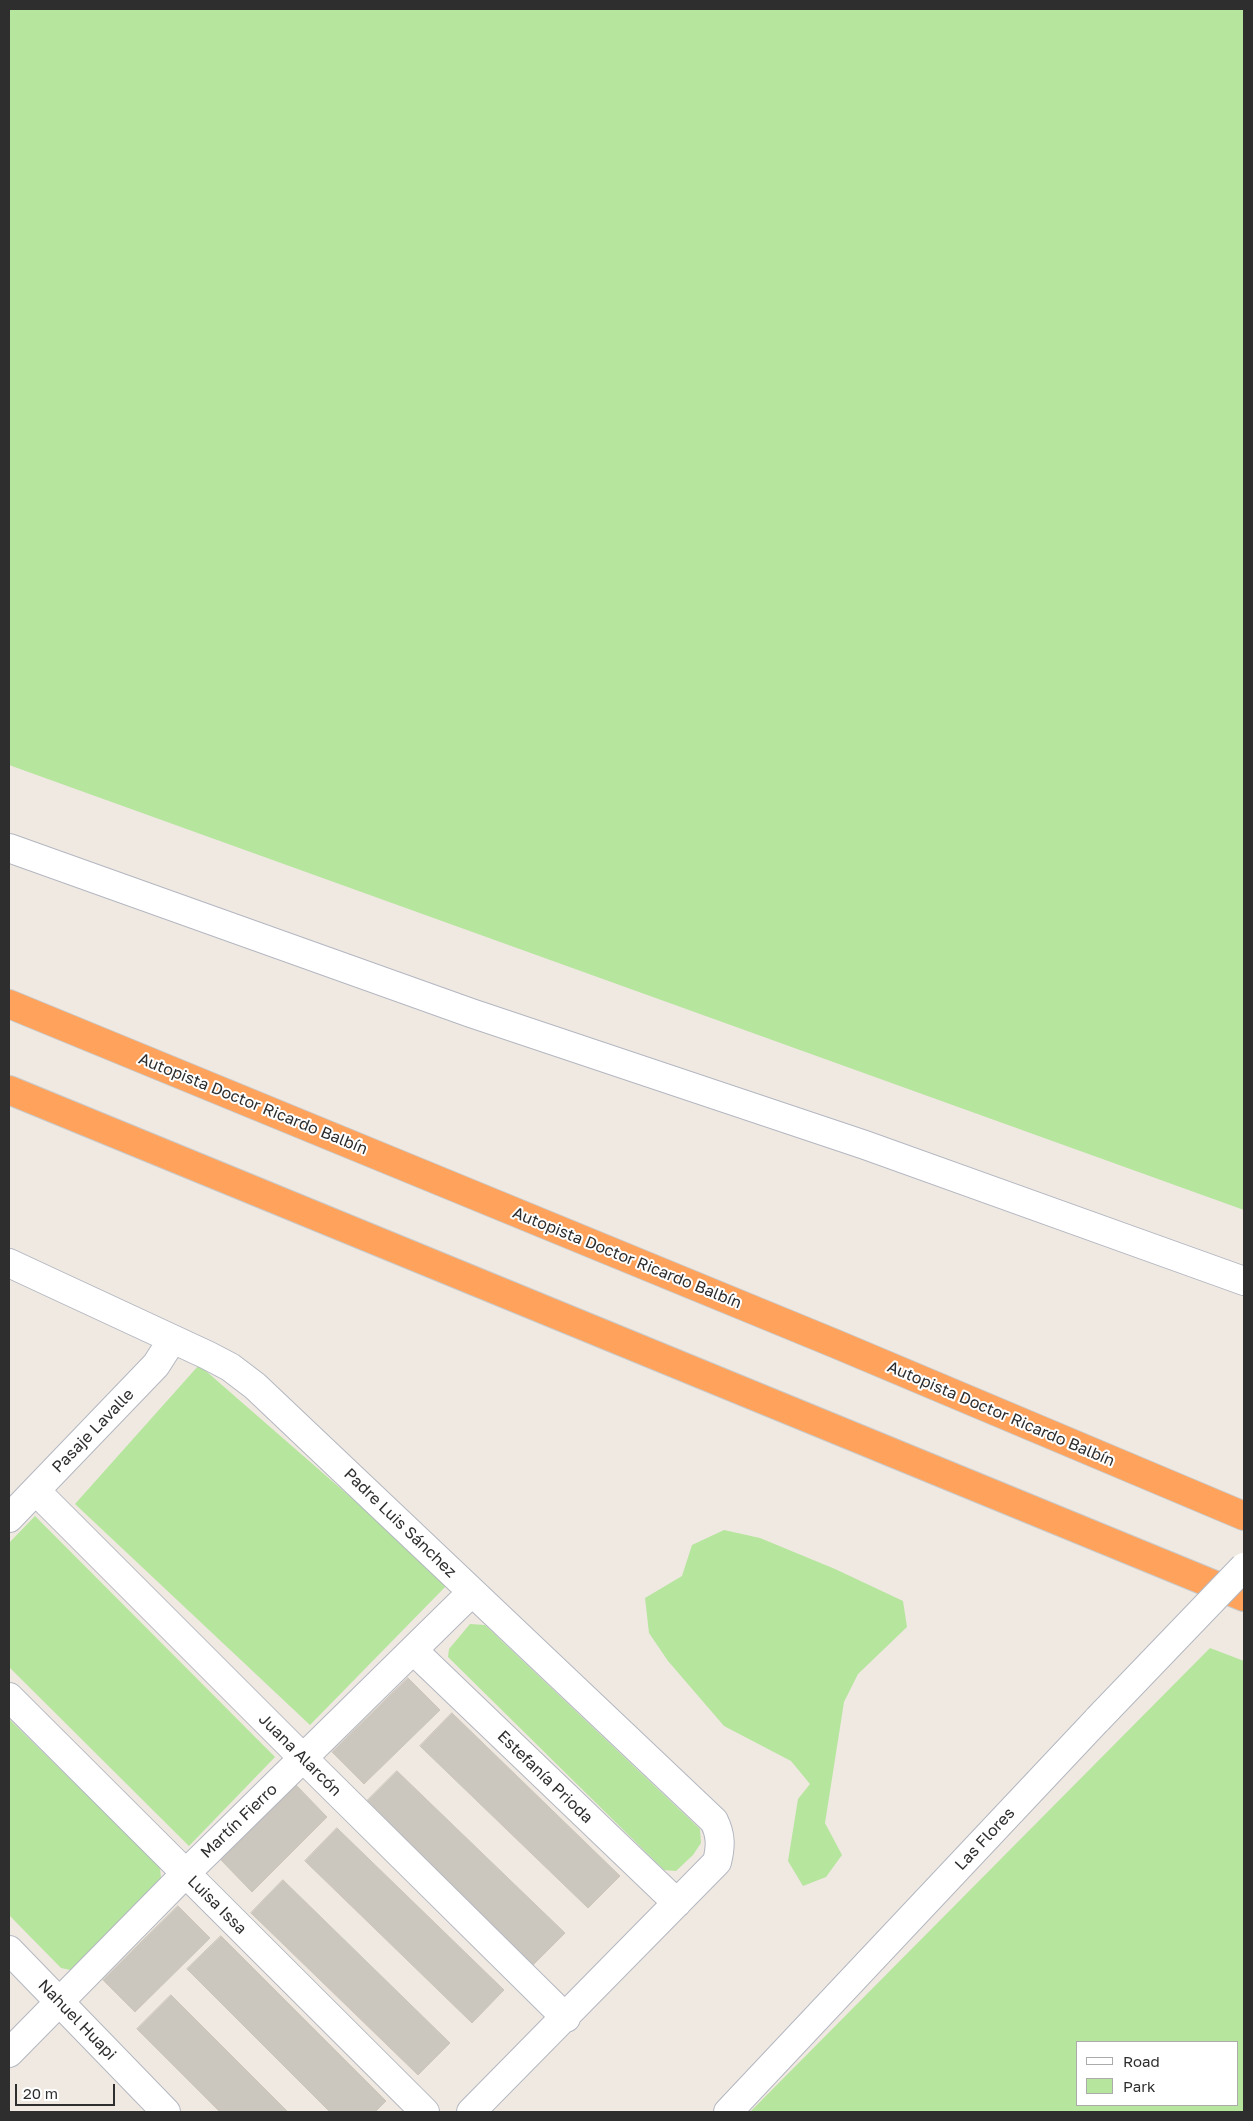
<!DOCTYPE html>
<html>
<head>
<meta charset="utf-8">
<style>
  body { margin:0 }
  #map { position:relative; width:1253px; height:2121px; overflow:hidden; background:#efe9e1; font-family:"Golos Text",sans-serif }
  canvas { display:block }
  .frame { position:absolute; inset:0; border:10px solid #2e2e2e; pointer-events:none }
  .legend { position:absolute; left:1076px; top:2041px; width:162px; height:65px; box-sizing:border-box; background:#fff; border:1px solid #ababab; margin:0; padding:6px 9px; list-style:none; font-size:15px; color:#2e2e2e }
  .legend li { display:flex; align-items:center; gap:10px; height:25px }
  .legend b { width:25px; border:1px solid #ababab }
  .scale { position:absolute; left:15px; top:2084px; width:100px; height:22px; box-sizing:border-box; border:2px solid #2e2e2e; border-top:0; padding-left:6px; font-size:15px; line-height:18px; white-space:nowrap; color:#2e2e2e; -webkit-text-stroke:4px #fff; paint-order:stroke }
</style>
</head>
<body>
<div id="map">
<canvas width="1253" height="2121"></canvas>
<div class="frame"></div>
<ul class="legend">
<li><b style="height:6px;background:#fff"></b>Road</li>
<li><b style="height:14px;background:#b6e59e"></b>Park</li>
</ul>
<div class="scale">20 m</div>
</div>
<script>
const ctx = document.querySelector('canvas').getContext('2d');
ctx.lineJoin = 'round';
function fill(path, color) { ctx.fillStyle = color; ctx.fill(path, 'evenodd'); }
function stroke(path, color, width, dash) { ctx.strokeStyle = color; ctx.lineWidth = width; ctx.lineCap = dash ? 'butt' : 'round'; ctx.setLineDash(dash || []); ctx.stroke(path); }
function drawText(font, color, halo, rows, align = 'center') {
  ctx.font = font + ' "Golos Text",sans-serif'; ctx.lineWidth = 4; ctx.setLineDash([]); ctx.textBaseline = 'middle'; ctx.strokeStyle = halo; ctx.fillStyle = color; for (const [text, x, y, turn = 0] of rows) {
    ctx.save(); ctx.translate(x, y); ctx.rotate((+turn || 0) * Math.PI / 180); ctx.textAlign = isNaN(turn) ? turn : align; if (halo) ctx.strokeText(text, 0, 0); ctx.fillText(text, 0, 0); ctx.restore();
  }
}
const green = new Path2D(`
  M9 9H1244V1210L9 765Z
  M199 1365 449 1583 310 1725 75 1504Z
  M35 1516 275 1757 189 1846 9 1667V1543Z
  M724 1530 760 1538 835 1569 903 1601 907 1627 858 1674 844 1702 825 1823 842 1855 826 1877 803 1886 788 1861 798 1799 810 1784 791 1761 724 1726 668 1661 649 1633 645 1598 682 1576 692 1545Z
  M470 1624 485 1625 700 1829 701 1843 693 1855 676 1871 664 1870 448 1657 449 1649Z
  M1210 1648 1244 1661V2112H750ZM1237 2042V2105H1077V2042Z
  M9 1719 160 1867 161 1879 75 1971 61 1968 9 1915Z`);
const building = new Path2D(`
  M408 1678 440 1710 364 1784 332 1752Z
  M452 1713 620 1876 588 1908 420 1746Z
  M397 1771 565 1933 532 1966 365 1803Z
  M296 1785 327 1817 252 1892 220 1859Z
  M337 1828 504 1990 472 2023 305 1861Z
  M283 1880 450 2043 418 2075 251 1913Z
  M178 1906 210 1938 135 2012 103 1980Z
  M221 1936 386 2101 375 2112H330L187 1969Z
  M171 1995 288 2112H220L137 2029Z`);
const minor = new Path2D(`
  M9 848 471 1013 865 1145 1244 1281
  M9 1263 207 1355 230 1367 255 1386 714 1821C721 1835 721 1846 717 1862L471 2112
  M36 1491 303 1758 566 2018
  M9 1518 156 1365 172 1340
  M414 1651 677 1903
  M9 1697 425 2112
  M9 1950 166 2112
  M9 2053 185 1874 472 1592
  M728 2112 1098 1719`);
const motorway = new Path2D(`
  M9 1004 836 1344 1244 1516
  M9 1090 1244 1597`);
const minorBridge = new Path2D(`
  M1098 1719 1244 1567`);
const streetNames = [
  ["Autopista Doctor Ricardo Balbín",253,1104,22],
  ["Autopista Doctor Ricardo Balbín",627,1258,22],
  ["Autopista Doctor Ricardo Balbín",1001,1414,23],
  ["Pasaje Lavalle",93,1431,-46],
  ["Padre Luis Sánchez",400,1523,44],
  ["Juana Alarcón",300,1755,45],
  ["Estefanía Prioda",545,1777,44],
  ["Martín Fierro",239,1821,-44],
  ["Las Flores",985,1839,-47],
  ["Luisa Issa",217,1905,45],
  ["Nahuel Huapi",77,2020,46]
];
fill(green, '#b6e59e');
fill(building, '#cbc7bf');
stroke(building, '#cbc5ba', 1);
stroke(minor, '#b4b7c1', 30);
stroke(motorway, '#c9c9c9', 30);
stroke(minor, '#fff', 28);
stroke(motorway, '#ffa35c', 28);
stroke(minorBridge, '#b4b7c1', 30, []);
stroke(minorBridge, '#fff', 28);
drawText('16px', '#2e2e2e', '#fff', streetNames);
</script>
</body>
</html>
